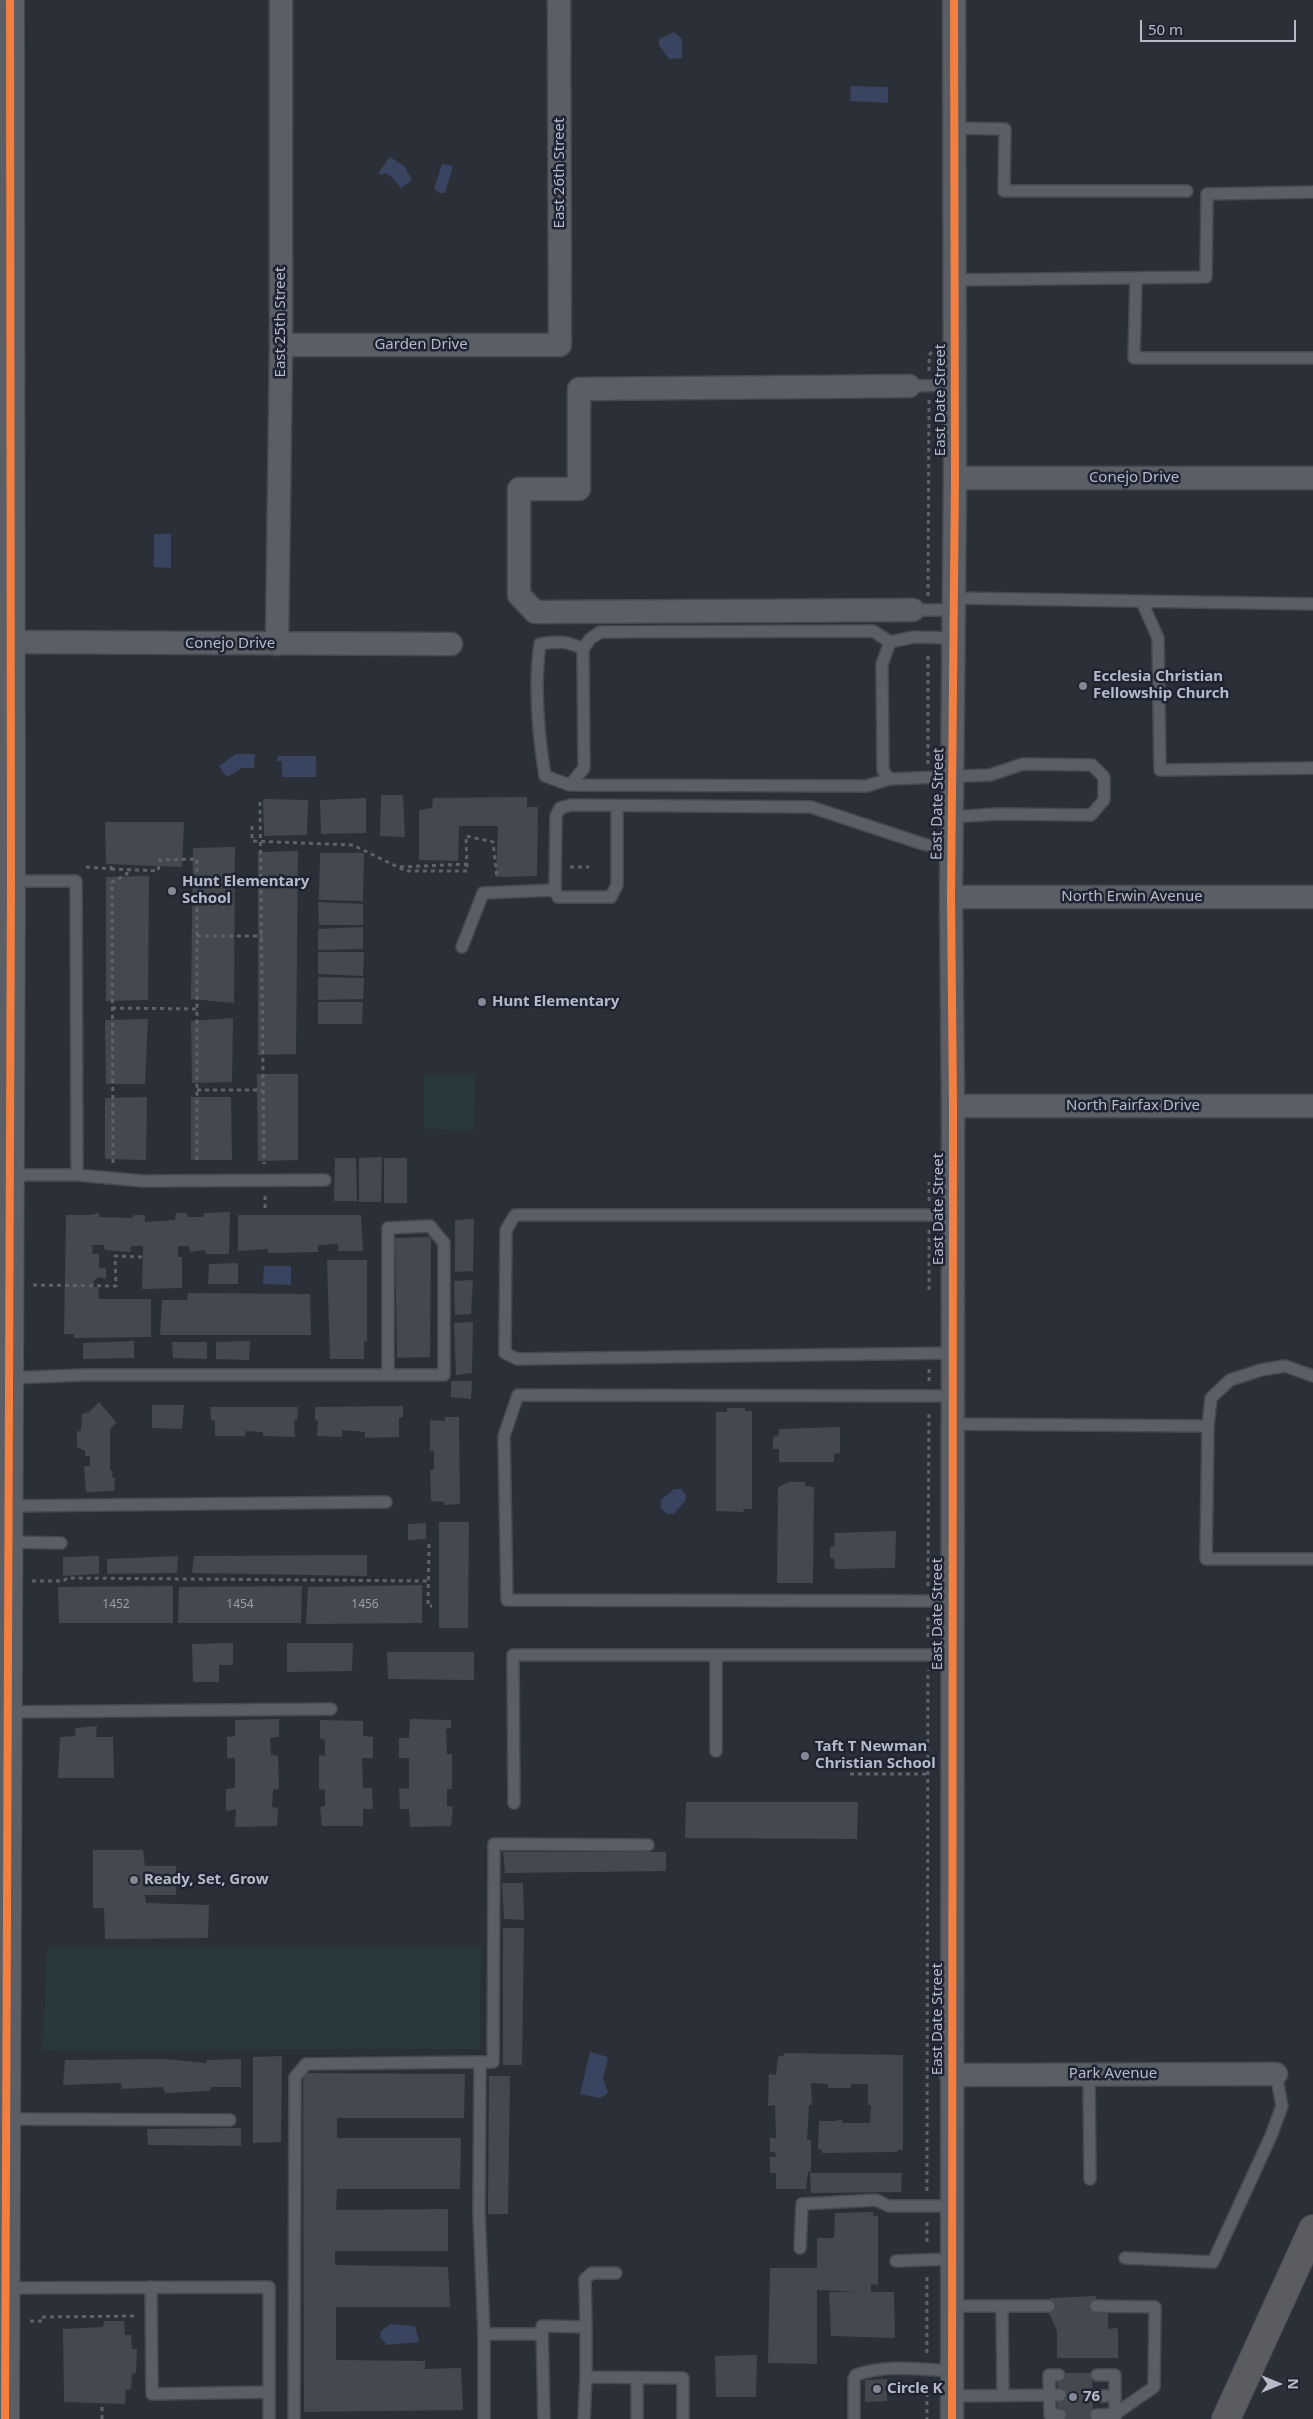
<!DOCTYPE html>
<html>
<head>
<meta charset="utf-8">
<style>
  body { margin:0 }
  #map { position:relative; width:1313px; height:2419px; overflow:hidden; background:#2b2f37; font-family:"Noto Sans",sans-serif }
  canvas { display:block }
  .north { position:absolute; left:1253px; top:2359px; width:50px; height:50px; -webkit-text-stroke:4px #1e2432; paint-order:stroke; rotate:90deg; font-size:14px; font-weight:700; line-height:20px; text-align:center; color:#b5bac8 }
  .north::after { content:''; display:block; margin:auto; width:18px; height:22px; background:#b5bac8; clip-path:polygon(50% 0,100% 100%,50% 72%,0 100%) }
  .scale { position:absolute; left:1140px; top:20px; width:156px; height:22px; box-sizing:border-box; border:2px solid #b5bac8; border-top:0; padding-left:6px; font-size:15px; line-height:18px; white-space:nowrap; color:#b5bac8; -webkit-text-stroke:4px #1e2432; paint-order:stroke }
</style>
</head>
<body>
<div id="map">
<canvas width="1313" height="2419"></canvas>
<div class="north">N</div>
<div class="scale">50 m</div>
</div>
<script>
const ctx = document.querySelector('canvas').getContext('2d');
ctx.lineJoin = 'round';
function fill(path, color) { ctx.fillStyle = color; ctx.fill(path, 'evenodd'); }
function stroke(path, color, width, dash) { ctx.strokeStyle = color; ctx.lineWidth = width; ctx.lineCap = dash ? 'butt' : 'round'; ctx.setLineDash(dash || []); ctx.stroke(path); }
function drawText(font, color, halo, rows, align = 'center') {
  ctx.font = font + ' "Noto Sans",sans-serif'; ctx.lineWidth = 5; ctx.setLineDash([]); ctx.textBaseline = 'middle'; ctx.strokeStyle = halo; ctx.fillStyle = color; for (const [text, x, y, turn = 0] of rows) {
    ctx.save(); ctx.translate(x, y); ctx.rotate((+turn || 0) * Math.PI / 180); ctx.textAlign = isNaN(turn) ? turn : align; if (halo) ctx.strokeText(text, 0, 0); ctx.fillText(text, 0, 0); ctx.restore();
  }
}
const green = new Path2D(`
  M424 1075H475L474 1130 424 1129Z
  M47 1947H481L480 2049 43 2050Z`);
const water = new Path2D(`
  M674 32 682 39V58L669 59 659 45V39Z
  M851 86 888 87V103L850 101Z
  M390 157 405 167 412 180 401 188 392 177 385 173 382 175 378 173Z
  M442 164 453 166 445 193H440L434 189Z
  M154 534H171V568L154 567Z
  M236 754H255L254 768H242L227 777 219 766Z
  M278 756H316V777H282V761H277Z
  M264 1266H291V1285L263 1284Z
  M674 1489H681L686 1495 685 1501 674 1514H667L661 1509V1500Z
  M590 2052 608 2057 603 2079 608 2093 600 2098 580 2094Z
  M390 2324 415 2326 419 2342 387 2345 380 2337 381 2331Z`);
const building = new Path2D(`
  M381 795H403L405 837 380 836Z
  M527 797V807H538L537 876 496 877 498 826H459L458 861 419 860V810L432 808 433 798Z
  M366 798V833L321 834 320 800Z
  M263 799 308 800 307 835 264 836Z
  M105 822H184L182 867 106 864Z
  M235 847 234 1003 191 999 193 848Z
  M298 851 296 1054 258 1055V852Z
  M320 853H364L363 901 319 900Z
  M149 876 148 1000 106 1001V877Z
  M318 902 363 904V925H319Z
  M363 927V949L318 950V929Z
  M318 952H364L363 976 318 974Z
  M318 977 364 978 363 999 318 1000Z
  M318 1002H363L362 1024H318Z
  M233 1018 232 1082 192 1083 191 1021Z
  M148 1019 145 1084H106L105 1020Z
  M257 1074H298V1160L258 1161Z
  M147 1097 146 1160 105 1159V1098Z
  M191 1097H231L232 1160H191Z
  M382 1157 381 1202H359V1158Z
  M335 1158H356L357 1201H334Z
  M384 1158H407V1203H384Z
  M230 1212 229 1254H206L205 1250 190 1252 189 1246H178V1257H182V1288L142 1289 143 1246H131L130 1252 105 1250 104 1245H89L93 1246 92 1254H99V1268H106V1279L99 1277 94 1280V1287H98L99 1299H151V1337L74 1338V1334H64L66 1215H90L99 1213V1217L132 1218 134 1215H145V1222L175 1220 176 1213H187V1217H203L204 1213Z
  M238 1215H361L363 1251H338V1244L318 1245V1252L268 1253V1249L238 1251Z
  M474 1219 473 1271 455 1272V1220Z
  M431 1237 430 1357 397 1358 395 1238Z
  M327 1260H367V1341H364V1359H330Z
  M238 1263V1284H208L209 1264Z
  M473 1280 471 1314 455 1315 454 1281Z
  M188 1293 310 1294 311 1335H160L162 1300H187Z
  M473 1322 472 1373 456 1375 454 1323Z
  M134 1341V1358L83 1359V1343Z
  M250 1341 249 1360 216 1359V1342Z
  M172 1342H207V1359L173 1358Z
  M451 1381H472L471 1399 451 1397Z
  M99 1402 116 1422 110 1430V1470L113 1471 112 1477 115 1478 114 1491 86 1492 84 1466H90V1456H85V1451L77 1447V1432L81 1430 82 1414 89 1412Z
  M152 1405H184L182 1429 152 1428Z
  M403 1406V1417L399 1418V1437L365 1438V1432L342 1430V1437L317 1436 318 1421 315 1420V1407Z
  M210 1407H298L297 1420 294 1421 295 1437 263 1436V1432L246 1431 245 1436H215V1421L211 1420Z
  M727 1408H745V1411H752V1509H744L743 1512 716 1511V1412H727Z
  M445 1417H459L460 1504 444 1505V1502L431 1501 430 1470 434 1469V1451H430V1420L445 1421Z
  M840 1427V1453L834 1454V1462H779V1449H773V1437L779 1435V1429Z
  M789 1482H805V1486L814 1487 813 1583H777L778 1487Z
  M439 1522H469L468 1628H439Z
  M426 1523V1539L408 1540V1524Z
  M896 1531 895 1568 835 1569 834 1559 830 1558V1547L835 1546 834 1533Z
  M367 1555V1576L192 1573 194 1556Z
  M99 1556V1574L63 1576V1557Z
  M178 1556 177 1573 107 1574V1559Z
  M422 1585V1623L306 1624 308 1587Z
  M173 1586V1623H59L58 1587Z
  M302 1586 301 1623H178L179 1587Z
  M233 1643V1665H219V1682H193L192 1644Z
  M287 1643H353L352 1671 287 1672Z
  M387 1652H474V1680L388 1679Z
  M279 1719V1737L270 1738 271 1755 278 1756 279 1789 273 1790 272 1807 278 1808 277 1826 235 1827 236 1809 226 1811V1789L235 1788V1758H227V1737L235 1736V1720Z
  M410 1719 451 1720V1728L446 1729 447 1754H452V1789H447V1806L453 1807 451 1826 410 1827 409 1809H400L399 1788 409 1789V1758H399V1738H409Z
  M320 1720 363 1721V1736L373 1737V1758H362L363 1788H372L373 1809H363V1826H322L320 1807 325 1806V1790L319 1789V1755L325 1756V1740L320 1738Z
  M97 1726 96 1737H113L114 1778H58L60 1737 75 1736 76 1728Z
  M686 1802H858L857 1839 685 1838Z
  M93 1850H143L145 1866H176V1895H145L146 1903 209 1905 208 1938 105 1939 104 1908H93Z
  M503 1852H666V1871L505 1873Z
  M502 1883H523L524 1920 504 1919Z
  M503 1928H524L522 2065H503Z
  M784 2053 903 2055V2150H898L897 2152 822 2153V2150L818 2149 819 2121H836L841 2119 843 2123H870L871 2105H868V2084H851V2088H828V2084L811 2083 812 2105H809L807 2140H811V2172H808L806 2189H776V2173H770V2157H776L775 2152H770V2138H776L775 2105 768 2106 769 2074 776 2075 778 2057 784 2055Z
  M282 2056 281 2142 253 2143V2057Z
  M166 2059 206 2063 207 2060 241 2059V2087H211L209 2091 165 2093 163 2087 122 2089 121 2083 63 2085 65 2060Z
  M303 2073 465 2074 464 2118H337V2138H461L460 2189H337L336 2210 448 2209V2251H335V2265L448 2267 450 2307H336V2360L425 2361V2369L461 2368 463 2410 304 2412Z
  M489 2076H510L508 2214H488Z
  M241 2128V2146L148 2145 147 2129Z
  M810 2173H902L901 2192 811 2193Z
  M873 2212V2216H878V2285L871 2284V2292H894L895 2338 831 2336 829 2292H857L817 2290V2364L768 2363 770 2268H817V2238H834L835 2213Z
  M1096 2296 1095 2312H1108V2329L1118 2328V2358H1057V2331L1049 2313 1050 2298Z
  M104 2321H124L125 2335H131L132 2349H137L136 2373 132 2374 131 2389 126 2390 125 2404 64 2402 63 2329 103 2327Z
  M757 2355 756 2397H716L715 2356Z
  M1057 2373H1092L1093 2419H1058Z
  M887 2379V2401L865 2402V2380Z`);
const path = new Path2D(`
  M929 371V355L933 351
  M928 596 929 400
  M928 764V652
  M260 802 264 1164
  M252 826V841L353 845 406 871H467L466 836 493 842 497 878
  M86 867 111 869V864
  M400 867 467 864
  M570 867H589
  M111 869 158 871 160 860 197 859V1160
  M197 936H262
  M112 1008 197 1009
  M197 1090H262
  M113 1163 112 882 127 874V870
  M265 1196V1208
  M929 1201V1182
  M929 1230V1293
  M33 1285 116 1286 115 1256 142 1257
  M929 1381V1367
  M429 1544 428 1606H432
  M32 1581H64L67 1578 428 1581
  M928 1586 929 1412
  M928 1617V1641
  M850 1774H928
  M927 2191 928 1670
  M927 2222V2246
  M30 2321H42V2317L134 2316
  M927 2353V2275
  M927 2385V2419
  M102 2419V2403`);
const service = new Path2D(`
  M954 128 1005 129 1004 191H1187
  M1136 278 1134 358H1313
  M954 280 1206 277 1207 194 1313 192
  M909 386 955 385
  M954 598 1313 604
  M1142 602 1158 638 1160 770 1313 768
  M913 610H954
  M583 649C568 641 556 641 540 644 534 686 538 733 545 776L570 785 584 768 583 649 590 639 600 632 873 631 890 642
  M570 785 867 786 889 779
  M617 806V885L611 897H558L555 890 556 816 560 808 571 805 811 807 923 844 952 851
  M952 817 997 814 1091 815 1104 800V777L1092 765 1023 764 990 775 889 779 883 770 882 664 890 642 914 637 954 638
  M462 947 483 893 555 890
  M10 1175H77L76 881H11
  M77 1175 143 1181 325 1180
  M952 1215H515L506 1230 505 1353 517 1359 952 1353
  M9 1378 83 1375H444V1243L430 1226 388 1228V1375
  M952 1424 1208 1426 1206 1559H1313
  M1208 1426 1211 1398 1230 1380 1261 1370 1285 1366 1313 1376
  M8 1506 386 1502
  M8 1542 61 1543
  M952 1601 507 1600 504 1436 518 1395 952 1396
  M716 1655V1751
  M8 1712 331 1709
  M514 1803 513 1655H952
  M480 2062H493L494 1844 648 1845
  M1089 2074 1090 2179
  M6 2119 230 2120
  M800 2248 802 2204 876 2200 889 2206H951
  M1125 2258 1213 2262 1271 2136 1282 2106 1276 2074
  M896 2261 951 2259
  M151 2287 152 2394 269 2392
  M5 2288 269 2287V2419
  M951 2306H1049
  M1002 2306 1003 2396
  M586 2327 585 2279 592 2273H616
  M1059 2375H1049L1050 2415H1060
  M1097 2375H1115V2419
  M637 2377V2419
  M951 2396 1060 2395
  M1096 2396H1115
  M1096 2415 1115 2414 1154 2387 1155 2307 1096 2306
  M294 2419 295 2077 306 2064 480 2062 479 2213 484 2334
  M484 2419V2334H542
  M544 2419 542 2326 586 2327V2377L683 2378V2419
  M584 2419 586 2377
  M854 2419V2379L856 2375C886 2364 920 2369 951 2371`);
const minor = new Path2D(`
  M281 345H560L559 0
  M909 386 579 389V489H519V595L535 612 913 610
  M955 478H1313
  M10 642 451 644
  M277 644 281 345V0
  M951 897H1313
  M953 1106H1313
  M951 2075 1276 2074
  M952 2419 953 1106 951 897 955 478 954 0`);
const tertiary = new Path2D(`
  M5 2419 11 881 10 0`);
const motorway = new Path2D(`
  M1226 2419 1313 2229`);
const cycleway = new Path2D(`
  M5 2419 11 881 10 0
  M952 2419 953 1106 951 897 955 478 954 0`);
const markers = [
  [1083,686,5,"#858995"],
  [172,891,5,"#858995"],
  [482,1002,5,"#858995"],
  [805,1756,5,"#858995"],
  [134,1880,5,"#858995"],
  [877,2389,5,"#858995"],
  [1073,2397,5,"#858995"]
];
const numberNames = [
  ["1452",116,1605],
  ["1454",240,1605],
  ["1456",365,1605]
];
const streetNames = [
  ["East 26th Street",560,173,-90],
  ["East 25th Street",281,322,-90],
  ["Garden Drive",421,345],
  ["East Date Street",941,400,-90],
  ["Conejo Drive",1134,478],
  ["Conejo Drive",230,644],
  ["East Date Street",938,804,-89],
  ["North Erwin Avenue",1132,897],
  ["North Fairfax Drive",1133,1106],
  ["East Date Street",939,1209,-90],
  ["East Date Street",938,1614,-90],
  ["East Date Street",938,2019,-90],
  ["Park Avenue",1113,2074]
];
const poiNames = [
  ["Ecclesia Christian",1093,677],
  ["Fellowship Church",1093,694],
  ["Hunt Elementary",182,882],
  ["School",182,899],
  ["Hunt Elementary",492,1002],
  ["Taft T Newman",815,1747],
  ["Christian School",815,1764],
  ["Ready, Set, Grow",144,1880],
  ["Circle K",887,2389],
  ["76",1083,2397]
];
fill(green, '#28383d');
fill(water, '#394560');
fill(building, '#45484f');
stroke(service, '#464a50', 14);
stroke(minor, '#464a50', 25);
stroke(tertiary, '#464a50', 30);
stroke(motorway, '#484b53', 30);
stroke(path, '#5e6269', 3, [4, 4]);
stroke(service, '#5b5e65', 11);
stroke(minor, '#5b5e65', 22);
stroke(tertiary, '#5b5e65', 28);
stroke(motorway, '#5a5c5f', 28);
stroke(cycleway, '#f27e40', 8);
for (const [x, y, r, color] of markers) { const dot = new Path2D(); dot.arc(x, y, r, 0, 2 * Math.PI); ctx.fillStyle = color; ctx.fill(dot); stroke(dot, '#1e2432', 2); }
drawText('12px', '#999eaa', null, numberNames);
drawText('15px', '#b5bac8', '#1e2432', streetNames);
drawText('bold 15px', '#b5bac8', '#1e2432', poiNames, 'left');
</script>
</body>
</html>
